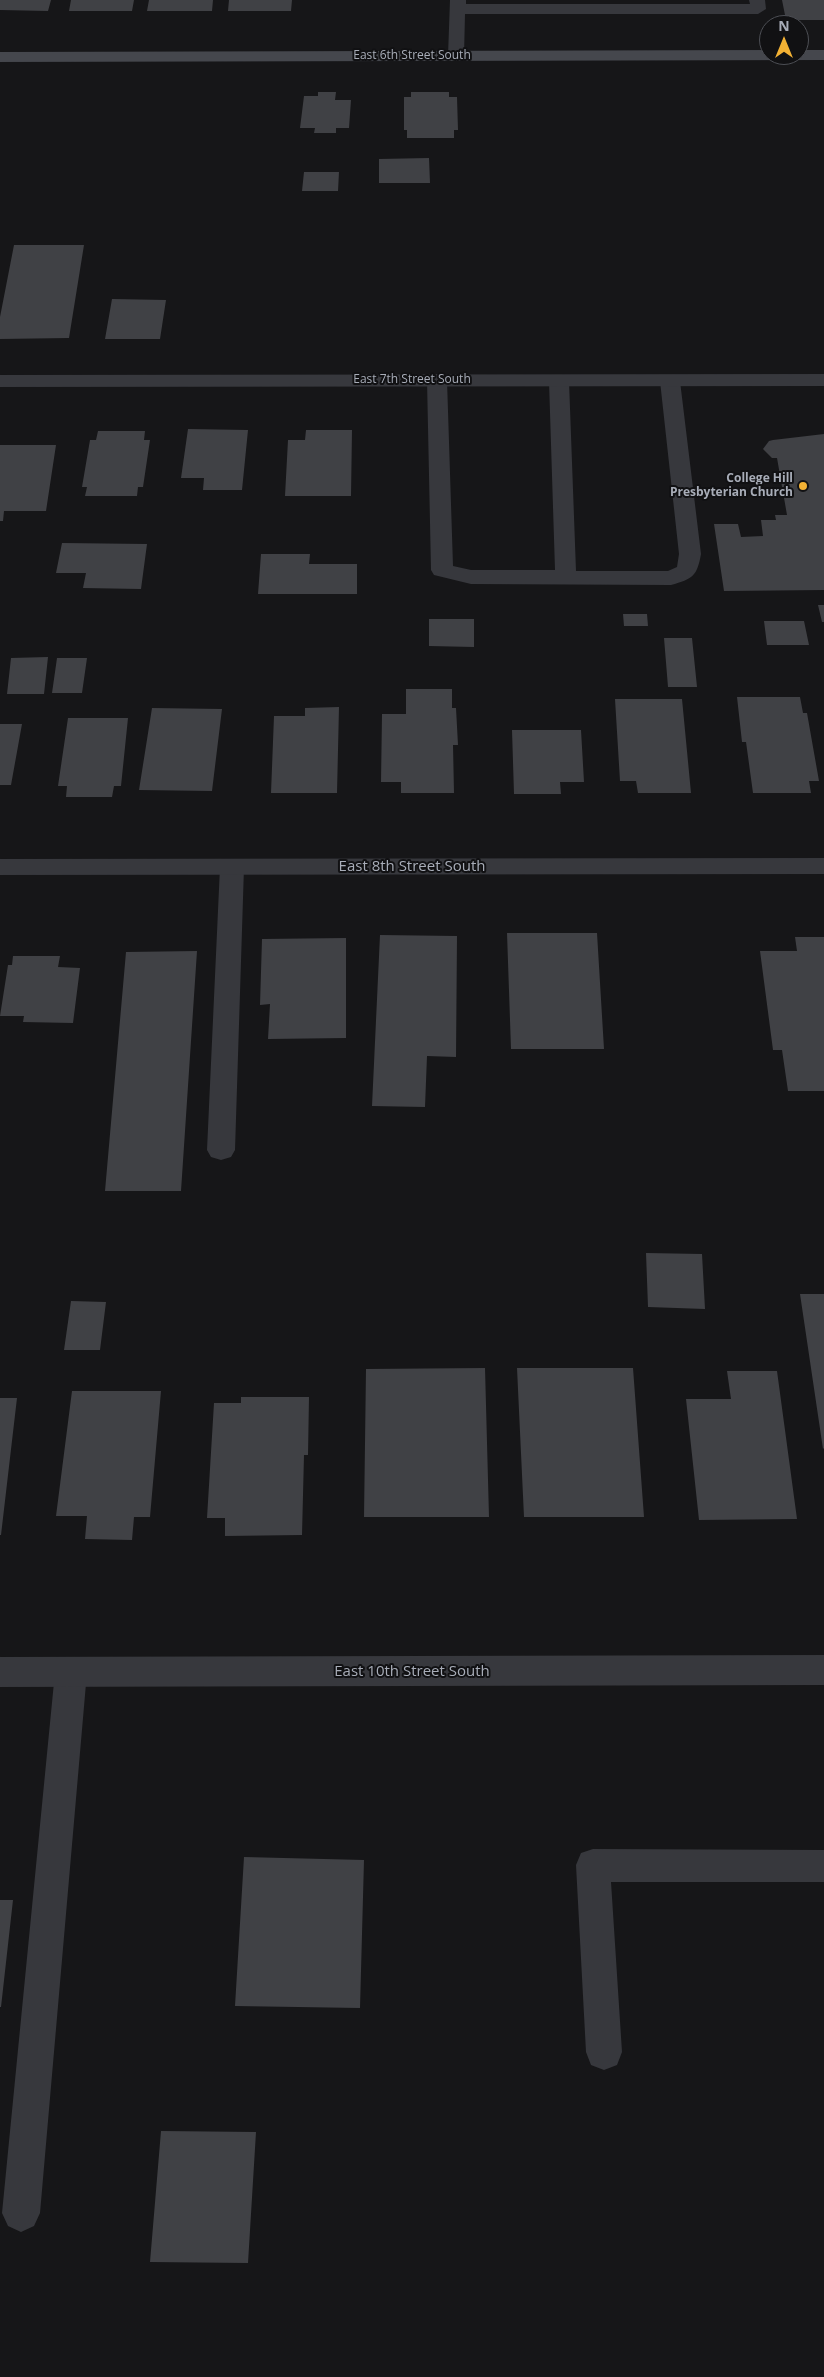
<!DOCTYPE html>
<html>
<head>
<meta charset="utf-8">
<style>
  body { margin:0 }
  #map { position:relative; width:824px; height:2377px; overflow:hidden; background:#161618; font-family:"Open Sans",sans-serif }
  canvas { display:block }
  .north { position:absolute; left:759px; top:15px; width:50px; height:50px; box-sizing:border-box; background:#111113; border:1px solid #4d4f55; border-radius:50%; rotate:0deg; font-size:14px; font-weight:700; line-height:20px; text-align:center; color:#a8adb8 }
  .north::after { content:''; display:block; margin:auto; width:18px; height:22px; background:#f2b134; clip-path:polygon(50% 0,100% 100%,50% 72%,0 100%) }
</style>
</head>
<body>
<div id="map">
<canvas width="824" height="2377"></canvas>
<div class="north">N</div>
</div>
<script>
const ctx = document.querySelector('canvas').getContext('2d');
ctx.lineJoin = 'round';
function fill(path, color) { ctx.fillStyle = color; ctx.fill(path, 'evenodd'); }
function stroke(path, color, width, dash) { ctx.strokeStyle = color; ctx.lineWidth = width; ctx.lineCap = dash ? 'butt' : 'round'; ctx.setLineDash(dash || []); ctx.stroke(path); }
function drawText(font, color, halo, rows, align = 'center') {
  ctx.font = font + ' "Open Sans",sans-serif'; ctx.lineWidth = 4; ctx.setLineDash([]); ctx.textBaseline = 'middle'; ctx.strokeStyle = halo; ctx.fillStyle = color; for (const [text, x, y, turn = 0] of rows) {
    ctx.save(); ctx.translate(x, y); ctx.rotate((+turn || 0) * Math.PI / 180); ctx.textAlign = isNaN(turn) ? turn : align; if (halo) ctx.strokeText(text, 0, 0); ctx.fillText(text, 0, 0); ctx.restore();
  }
}
const building = new Path2D(`
  M0 0H51L48 11 0 10Z
  M71 0H134L132 11H69Z
  M149 0H213L212 11H147Z
  M229 0H292L291 11H228Z
  M782 0H824V20H786Z
  M318 92H336L335 100H351L349 128H336V133H314L315 128H300L304 96H318Z
  M411 92H449V97H457L458 130H454V138H407V130H404V97H411Z
  M429 158 430 183H379V159Z
  M304 172H339L338 191H302Z
  M14 245H84L69 338 0 339V317Z
  M112 299 166 300 160 339H105Z
  M188 429 248 430 242 490H203L204 478H181Z
  M306 430H352L351 496H285L288 440H305Z
  M98 431H145L144 440H150L143 487H138L137 496H85L87 487H82L90 440H96Z
  M824 434V590L724 591 714 524H738L741 537 763 536 761 520H776L775 515H787L777 458H772L763 449 769 441 773 440Z
  M0 445H56L46 511H4L3 521H0Z
  M62 543 147 544 141 589 83 588 86 573H56Z
  M261 554H310L309 564H357V594H258Z
  M818 605H824V622H822Z
  M623 614H647L648 626H624Z
  M429 619H474V647L429 646Z
  M764 621H804L809 645H767Z
  M664 638H692L697 687H668Z
  M48 657 44 694H7L11 658Z
  M57 658H87L82 693H52Z
  M406 689H452V708H456L458 745H453L454 793H401V782H381L382 714H406Z
  M737 697H800L803 713H807L819 781H809L811 793H753L746 742H742Z
  M615 699H682L691 793H638L636 781H620Z
  M339 707 337 793H271L274 716H305V708Z
  M152 708 222 709 212 791 139 790Z
  M68 718H128L121 786H114L112 797H66L67 786H58Z
  M0 724H22L11 785H0Z
  M512 730H581L584 782H560L561 794H514Z
  M507 933H597L604 1049H511Z
  M380 935 457 936 456 1057 427 1056 425 1107 372 1106Z
  M795 937H824V1091H788L782 1050H773L760 951H797Z
  M346 938V1038L268 1039 270 1004 260 1005 262 939Z
  M197 951 181 1191H105L126 952Z
  M13 956H60L58 967 80 968 73 1023 23 1022 24 1016H0L8 965H12Z
  M646 1253 702 1254 705 1309 648 1307Z
  M800 1294H824V1448L823 1449Z
  M71 1301 106 1302 100 1350H64Z
  M485 1368 489 1517H364L366 1369Z
  M517 1368H633L644 1517H524Z
  M727 1371H777L797 1519 699 1520 686 1399H731Z
  M72 1391H161L150 1517H134L132 1540 85 1539 87 1516H56Z
  M241 1397H309L308 1455H304L302 1535 225 1536V1518H207L214 1403H241Z
  M0 1398H17L1 1535H0Z
  M244 1857 364 1860 360 2008 235 2006Z
  M0 1900H13L1 2007H0Z
  M161 2131 256 2132 248 2263 150 2262Z`);
const lane = new Path2D(`
  M450 0H466V4H750L749 0H765L766 9 758 14H465L464 56 456 61 448 56Z
  M437 374 444 376 447 380 453 566 471 570H555L549 381 552 377H566L569 381 576 571H668L677 567 679 554 660 381 663 377H677L680 381 701 554C697 576 693 579 671 585L471 584 434 575 431 570 427 380 430 376Z
  M232 859 241 861 244 867 235 1150 231 1157 221 1160 211 1157 207 1150 220 867 223 861Z
  M71 1657 82 1662 87 1672 40 2213 34 2226 21 2232 8 2226 2 2213 55 1672 60 1662Z
  M593 1849 824 1850V1882H611L622 2052 617 2065 604 2070 591 2065 586 2052 576 1865 581 1853Z`);
const street = new Path2D(`
  M824 374V386L0 387V375Z
  M824 858V874L0 875V859Z
  M824 1655V1685L0 1687V1657Z`);
const secondary = new Path2D(`
  M769 50V55H799V50H824V60L0 62V52Z`);
const markers = [
  [803,486,5,"#f2b134"]
];
const farStreetnames = [
  ["East 6th Street South",412,56],
  ["East 7th Street South",412,380]
];
const farPoinames = [
  ["College Hill",793,479],
  ["Presbyterian Church",793,493]
];
const streetNames = [
  ["East 8th Street South",412,867],
  ["East 10th Street South",412,1672]
];
fill(building, '#404145');
fill(lane, '#37383d');
fill(street, '#37383d');
fill(secondary, '#45474d');
for (const [x, y, r, color] of markers) { const dot = new Path2D(); dot.arc(x, y, r, 0, 2 * Math.PI); ctx.fillStyle = color; ctx.fill(dot); stroke(dot, '#111113', 2); }
drawText('12px', '#a8adb8', '#111113', farStreetnames);
drawText('bold 12px', '#a8adb8', '#111113', farPoinames, 'right');
drawText('15px', '#a8adb8', '#111113', streetNames);
</script>
</body>
</html>
